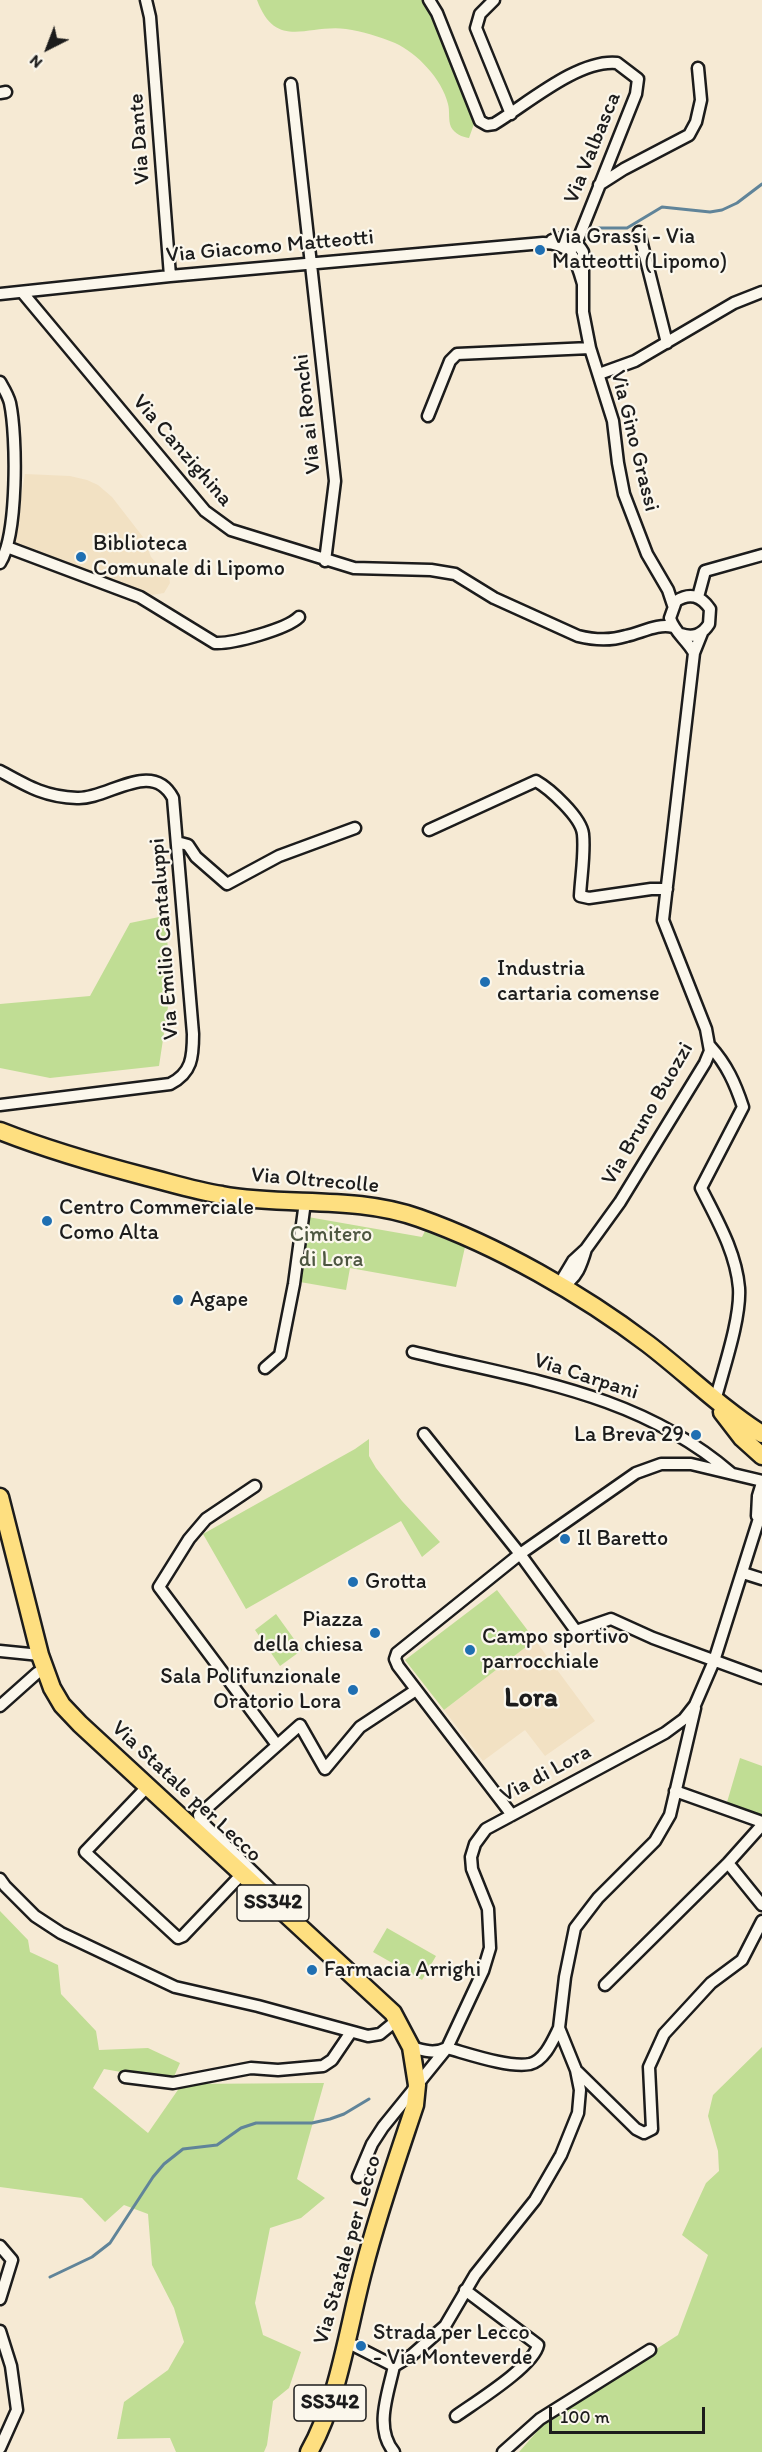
<!DOCTYPE html>
<html>
<head>
<meta charset="utf-8">
<style>
  body { margin:0 }
  #map { position:relative; width:762px; height:2452px; overflow:hidden; background:#f6ead4; font-family:Itim,sans-serif }
  canvas { display:block }
  .north { position:absolute; left:18px; top:18px; width:60px; height:60px; -webkit-text-stroke:4px #fbf7ec; paint-order:stroke; rotate:222deg; font-size:16px; font-weight:700; line-height:24px; text-align:center; color:#1c1c1c }
  .north::after { content:''; display:block; margin:auto; width:21px; height:27px; background:#1c1c1c; clip-path:polygon(50% 0,100% 100%,50% 72%,0 100%) }
  .scale { position:absolute; left:549px; top:2407px; width:156px; height:27px; box-sizing:border-box; border:3px solid #1c1c1c; border-top:0; padding-left:8px; font-size:18px; line-height:21px; white-space:nowrap; color:#1c1c1c; -webkit-text-stroke:4px #fbf7ec; paint-order:stroke }
</style>
</head>
<body>
<div id="map">
<canvas width="762" height="2452"></canvas>
<div class="north">N</div>
<div class="scale">100 m</div>
</div>
<script>
const ctx = document.querySelector('canvas').getContext('2d');
ctx.lineJoin = 'round';
function fill(path, color) { ctx.fillStyle = color; ctx.fill(path, 'evenodd'); }
function stroke(path, color, width, dash) { ctx.strokeStyle = color; ctx.lineWidth = width; ctx.lineCap = dash ? 'butt' : 'round'; ctx.setLineDash(dash || []); ctx.stroke(path); }
function drawText(font, color, halo, rows, align = 'center') {
  ctx.font = font + ' Itim,sans-serif'; ctx.lineWidth = 4.5; ctx.setLineDash([]); ctx.textBaseline = 'middle'; ctx.strokeStyle = halo; ctx.fillStyle = color; for (const [text, x, y, turn = 0] of rows) {
    ctx.save(); ctx.translate(x, y); ctx.rotate((+turn || 0) * Math.PI / 180); ctx.textAlign = isNaN(turn) ? turn : align; if (halo) ctx.strokeText(text, 0, 0); ctx.fillText(text, 0, 0); ctx.restore();
  }
}
const built = new Path2D(`
  M25 474 70 476 87 480 98 485 112 497 143 537 151 557 169 577 170 583 164 593 152 595 13 543Z
  M535 1640 595 1721 545 1756 525 1730 483 1761 444 1710Z`);
const green = new Path2D(`
  M257 0H428L474 124 469 138C462 137 455 134 451 127 448 120 450 111 448 104 442 79 417 53 395 43 380 37 362 31 346 29 307 24 276 51 257 0Z
  M164 916 172 980 159 1066 50 1078 0 1068V1004L90 996 130 923Z
  M308 1217 422 1237 425 1231 465 1247 456 1287 350 1268 346 1290 300 1282Z
  M369 1439V1456L376 1468 402 1501 440 1542 422 1557 401 1521 246 1609 203 1534 355 1449Z
  M497 1590 535 1640 444 1710 405 1660Z
  M276 1614 302 1650 280 1666 255 1630Z
  M740 1758 762 1766V1821L725 1809Z
  M0 1911 28 1940 30 1952 58 1965 61 1994 96 2031 99 2050 148 2048 180 2063 172 2081 104 2069 93 2088 148 2133 182 2084 324 2083 297 2179 325 2198 301 2218 270 2228 255 2303 263 2335 301 2352 289 2388 273 2401 267 2445 264 2452H176L170 2438 117 2439 124 2402 168 2370 184 2342 174 2308 152 2265 148 2214 124 2205 105 2222 82 2198 0 2187Z
  M387 1928 436 1956 422 1980 373 1952Z
  M762 2047V2452H519L549 2418 678 2335 708 2255 682 2235 706 2183 719 2171 718 2151 708 2116 713 2095Z`);
const stream = new Path2D(`
  M592 228H627L662 207 710 212 722 210 737 203 762 184
  M50 2277 92 2257 110 2243 153 2177 164 2164 183 2149 217 2145 241 2128 256 2123H312L330 2119 344 2114 369 2099`);
const minor = new Path2D(`
  M146 0 150 17 170 276
  M429 0 437 13 480 121 487 125 494 124C526 105 578 59 617 63L638 79 636 94 579 237 570 252
  M494 0 480 14 476 28 511 114
  M291 84 335 481 325 561
  M0 93 6 92
  M599 185 624 169 689 135 696 122 701 100 698 68
  M639 232 667 343
  M552 240C565 237 576 240 583 252V312L590 348 613 421 618 463 624 494 647 554 668 590 673 605
  M22 292 205 511 231 530 354 568 431 570 455 574 494 598 578 636C594 640 610 641 626 636 641 633 658 623 673 627
  M0 294 170 276 543 243C572 243 576 259 583 284
  M599 374 635 361 734 303 762 292
  M0 382C4 389 8 395 10 403 17 436 18 535 0 563
  M428 416 450 361 457 354 590 348
  M7 547 140 597 215 643C233 644 287 629 299 617
  M698 597 705 571 762 555
  M681 634C693 638 702 635 709 624L710 609C701 596 690 592 676 601L670 618C674 632 687 640 694 653
  M0 771C27 786 45 797 77 798 107 800 152 758 173 798L193 1034C193 1057 192 1073 170 1084L0 1105
  M429 830 536 781C550 789 581 817 583 834 585 854 581 876 580 896L589 898 651 889H667
  M177 842 188 845 196 857 227 884 279 856 355 828
  M710 1046C727 1065 735 1083 743 1107L701 1188C717 1220 736 1252 739 1288 741 1319 723 1370 715 1401
  M561 1286 564 1276 573 1261 586 1249 620 1202 705 1063 710 1051 706 1029 663 920 694 653 702 633
  M561 1286C577 1280 582 1263 586 1249
  M413 1352C527 1380 638 1393 731 1473
  M265 1368 280 1355 294 1284 305 1202
  M424 1434 520 1554 576 1631 611 1619 653 1638 762 1678
  M255 1486 206 1519 189 1539 159 1587 277 1745
  M757 1516 758 1496 762 1483
  M743 1573 762 1579
  M0 1651 40 1655
  M0 1706 37 1673 45 1670
  M147 1787 85 1852 178 1938 183 1936 242 1874
  M675 1791 762 1822
  M512 1815 398 1666 395 1659 397 1653 520 1554 636 1473 661 1464H691L762 1481
  M728 1863 762 1905
  M0 1879 5 1886 35 1916 61 1933 175 1987 258 2006 368 2036 380 2034 397 2020
  M283 1901 200 1820 199 1815 300 1725 325 1769 360 1727 416 1690
  M605 1985 728 1863 762 1825
  M411 2047C424 2051 435 2054 447 2048 469 2054 509 2068 530 2064 545 2060 553 2040 559 2028
  M578 2072 636 2129 644 2133 652 2129 649 2067 664 2034 711 1983 742 1960 762 1921
  M125 2077 173 2083 251 2068 278 2070 323 2066 332 2060 351 2032
  M358 2177 372 2144 383 2127 447 2048 483 1971 490 1948 488 1909 472 1869 471 1857 475 1844 486 1829 665 1733 684 1719 695 1705 714 1661 762 1509
  M0 2246 12 2260 0 2299
  M0 2331 11 2366 17 2410 0 2448
  M345 2341 394 2366 412 2355 445 2326 475 2275 535 2200 561 2155 578 2113 580 2090 576 2070 559 2028 565 1977 575 1928 598 1898 655 1841 670 1815 695 1708
  M394 2366C388 2394 374 2428 394 2452
  M456 2416C474 2403 534 2366 538 2345L465 2290
  M503 2452 540 2419 650 2350`);
const primary = new Path2D(`
  M0 1131C48 1150 97 1164 147 1177 171 1183 196 1191 222 1195 287 1207 355 1195 419 1218 498 1246 582 1294 648 1344 687 1374 721 1408 762 1434
  M722 1412 742 1438 762 1456
  M0 1497 40 1655 52 1688 62 1705 80 1724 393 2013 411 2047 417 2085 415 2105C397 2159 378 2213 364 2268 348 2327 339 2399 309 2452`);
const markers = [
  [540,250,6,"#1f6fb2"],
  [81,557,6,"#1f6fb2"],
  [485,982,6,"#1f6fb2"],
  [47,1221,6,"#1f6fb2"],
  [178,1300,6,"#1f6fb2"],
  [696,1435,6,"#1f6fb2"],
  [565,1539,6,"#1f6fb2"],
  [353,1582,6,"#1f6fb2"],
  [375,1633,6,"#1f6fb2"],
  [470,1650,6,"#1f6fb2"],
  [353,1690,6,"#1f6fb2"],
  [312,1970,6,"#1f6fb2"],
  [361,2346,6,"#1f6fb2"]
];
const shields = [
  [273,1903,72],
  [330,2403,72]
];
const shieldNames = [
  ["SS342",273,1903],
  ["SS342",330,2403]
];
const streetNames = [
  ["Via Dante",140,139,-94],
  ["Via Valbasca",593,148,-68],
  ["Via Giacomo Matteotti",270,247,-5],
  ["Via ai Ronchi",308,414,-96],
  ["Via Gino Grassi",634,441,76],
  ["Via Canzighina",182,451,49],
  ["Via Emilio Cantaluppi",165,939,-94],
  ["Via Bruno Buozzi",648,1114,-60],
  ["Via Oltrecolle",315,1181,5],
  ["Via Carpani",586,1377,18],
  ["Via di Lora",546,1774,-28],
  ["Via Statale per Lecco",186,1792,43],
  ["Via Statale per Lecco",348,2250,-74]
];
const poiNames = [
  ["Via Grassi - Via",552,237],
  ["Matteotti (Lipomo)",552,262],
  ["Biblioteca",93,544],
  ["Comunale di Lipomo",93,569],
  ["Industria",497,969],
  ["cartaria comense",497,994],
  ["Centro Commerciale",59,1208],
  ["Como Alta",59,1233],
  ["Agape",190,1300],
  ["La Breva 29",684,1435,"right"],
  ["Il Baretto",577,1539],
  ["Grotta",365,1582],
  ["Piazza",363,1620,"right"],
  ["della chiesa",363,1645,"right"],
  ["Campo sportivo",482,1637],
  ["parrocchiale",482,1662],
  ["Sala Polifunzionale",341,1677,"right"],
  ["Oratorio Lora",341,1702,"right"],
  ["Farmacia Arrighi",324,1970],
  ["Strada per Lecco",373,2333],
  ["- Via Monteverde",373,2358]
];
const parkNames = [
  ["Cimitero",331,1235],
  ["di Lora",331,1260]
];
const districtNames = [
  ["Lora",531,1699]
];
fill(built, '#f2e1c3');
fill(green, '#c0dd94');
stroke(stream, '#608499', 3);
stroke(minor, '#1c1c1c', 15);
stroke(primary, '#1c1c1c', 21);
stroke(minor, '#fbf7ec', 10);
stroke(primary, '#fedf80', 16);
for (const [x, y, r, color] of markers) { const dot = new Path2D(); dot.arc(x, y, r, 0, 2 * Math.PI); ctx.fillStyle = color; ctx.fill(dot); stroke(dot, '#fbf7ec', 2); }
for (const [x, y, w] of shields) { const box = new Path2D(); box.roundRect(x - w / 2, y - 18, w, 36, 4.5); ctx.fillStyle = '#fbf7ec'; ctx.fill(box); stroke(box, '#1c1c1c', 1.5); }
drawText('bold 21px', '#1c1c1c', null, shieldNames);
drawText('22px', '#1c1c1c', '#fbf7ec', streetNames);
drawText('22px', '#1c1c1c', '#fbf7ec', poiNames, 'left');
drawText('22px', '#4d5640', '#fbf7ec', parkNames);
drawText('bold 28px', '#1c1c1c', '#fbf7ec', districtNames);
</script>
</body>
</html>
